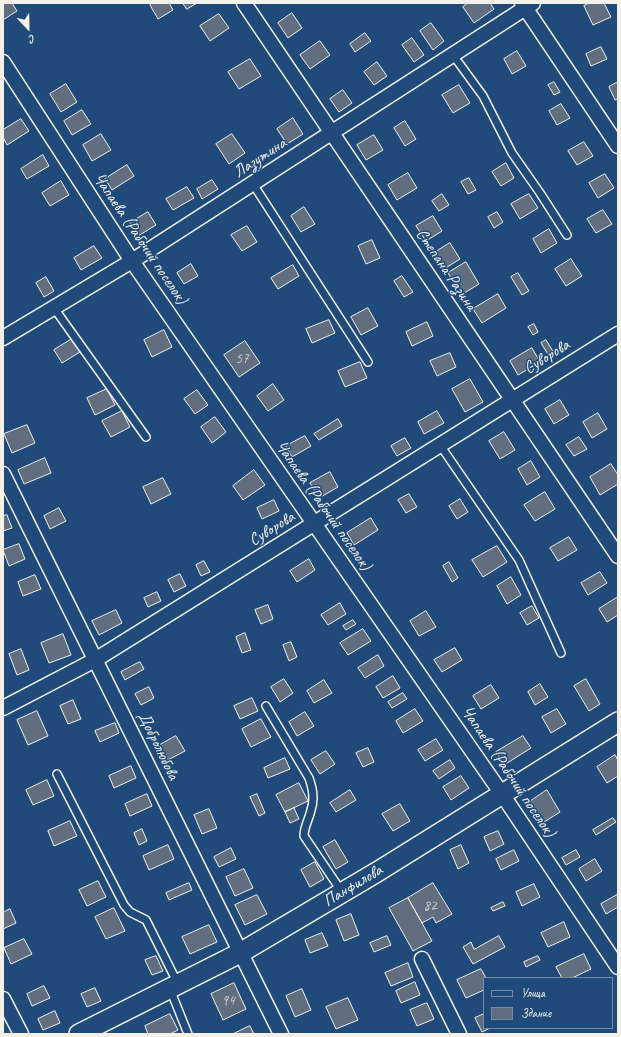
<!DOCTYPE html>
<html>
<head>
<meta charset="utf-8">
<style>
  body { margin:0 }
  #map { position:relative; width:621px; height:1037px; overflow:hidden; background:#1f4a7a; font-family:Caveat,sans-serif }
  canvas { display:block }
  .frame { position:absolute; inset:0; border:4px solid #f4f1e8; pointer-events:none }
  .legend { position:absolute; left:483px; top:977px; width:130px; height:52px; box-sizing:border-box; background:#1f4a7a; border:1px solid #748da6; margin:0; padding:5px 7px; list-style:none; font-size:12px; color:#f4f1e8 }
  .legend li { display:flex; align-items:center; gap:8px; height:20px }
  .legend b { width:20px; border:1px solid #748da6 }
  .north { position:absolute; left:8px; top:8px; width:40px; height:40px; -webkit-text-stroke:3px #1f4a7a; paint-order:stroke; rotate:158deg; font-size:11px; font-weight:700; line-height:16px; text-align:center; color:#f4f1e8 }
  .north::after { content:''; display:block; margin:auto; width:14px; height:18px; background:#f4f1e8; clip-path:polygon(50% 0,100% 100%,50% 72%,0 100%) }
</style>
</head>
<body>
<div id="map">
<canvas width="621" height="1037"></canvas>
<div class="frame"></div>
<ul class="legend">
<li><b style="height:5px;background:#1f4a7a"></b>Улица</li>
<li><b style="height:11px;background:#616e80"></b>Здание</li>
</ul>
<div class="north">С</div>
</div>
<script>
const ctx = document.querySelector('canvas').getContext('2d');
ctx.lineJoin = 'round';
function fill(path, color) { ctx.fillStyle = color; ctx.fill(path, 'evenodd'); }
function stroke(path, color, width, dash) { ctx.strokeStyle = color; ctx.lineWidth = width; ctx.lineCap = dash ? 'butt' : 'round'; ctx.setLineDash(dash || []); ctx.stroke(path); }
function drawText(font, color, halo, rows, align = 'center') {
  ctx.font = font + ' Caveat,sans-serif'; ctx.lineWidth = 3; ctx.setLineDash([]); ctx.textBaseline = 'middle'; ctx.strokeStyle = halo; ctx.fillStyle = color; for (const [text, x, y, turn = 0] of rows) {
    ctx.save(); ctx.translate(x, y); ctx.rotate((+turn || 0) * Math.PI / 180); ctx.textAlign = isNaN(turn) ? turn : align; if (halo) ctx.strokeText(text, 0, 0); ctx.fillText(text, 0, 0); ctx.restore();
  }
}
const building = new Path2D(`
  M3 3H12L17 11 3 20Z
  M153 3H169L173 10 158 19 150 5Z
  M183 3H197L187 9Z
  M468 3H490L494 9 474 23 463 7Z
  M589 3H604L611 17 593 25 584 6Z
  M292 13 302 28 288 38 278 23Z
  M219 14 229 28 210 41 200 26Z
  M431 23 444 41 433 50 420 31Z
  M365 33 371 41 355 52 350 44Z
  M412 38 424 55 414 62 402 45Z
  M320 41 330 55 310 69 300 55Z
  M601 47 607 59 591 66 586 54Z
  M517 51 526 66 512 74 504 59Z
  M250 59 261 76 239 89 228 72Z
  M377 62 387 76 374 85 364 72Z
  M554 82 560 92 554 95 548 85Z
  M618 82V99L615 100 609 87Z
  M66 84 77 102 61 112 50 94Z
  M459 85 470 103 453 113 442 95Z
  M343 90 352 103 339 112 330 99Z
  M561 104 570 118 557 125 549 111Z
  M82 110 91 124 72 135 64 121Z
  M293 118 303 134 287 144 277 129Z
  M21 119 29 131 7 145 3 137V130Z
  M405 121 416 139 405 146 394 128Z
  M101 134 111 150 92 161 83 145Z
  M232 134 245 153 229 164 216 144Z
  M374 135 383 150 366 160 357 145Z
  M584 142 593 156 577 165 568 151Z
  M43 155 49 166 27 179 21 169Z
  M506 163 514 178 501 186 492 172Z
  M127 165 134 176 112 190 105 179Z
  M408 173 417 188 397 200 388 185Z
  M605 174 614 188 598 198 589 183Z
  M469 178 476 190 468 194 461 182Z
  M212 180 218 189 202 199 197 189Z
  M61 181 69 195 50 206 42 193Z
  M187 187 194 198 173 210 166 199Z
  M442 194 449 205 439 211 432 201Z
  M529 194 538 208 520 219 511 204Z
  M304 207 315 224 301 232 291 216Z
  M603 210 612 224 596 233 587 219Z
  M148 212 156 225 138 236 130 223Z
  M497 212 503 222 494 228 488 217Z
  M433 216 442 231 426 241 416 226Z
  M247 226 257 242 242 251 231 235Z
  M549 229 557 243 541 253 533 239Z
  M372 240 380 258 366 264 358 246Z
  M450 243 460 259 444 269 434 253Z
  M94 246 102 258 81 270 74 258Z
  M571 259 582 276 566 286 555 269Z
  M466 262 479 284 461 295 448 273Z
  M191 264 198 276 184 284 177 273Z
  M293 265 299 276 278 289 271 278Z
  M518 273 529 291 522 295 511 277Z
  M402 276 413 292 404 297 394 281Z
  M46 277 54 291 44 297 36 283Z
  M498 294 506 308 482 323 473 309Z
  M368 308 378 326 361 335 351 317Z
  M329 320 335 333 312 343 306 329Z
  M427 322 433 336 412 346 406 332Z
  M534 324 538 332 533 335 528 327Z
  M164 330 172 347 152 357 144 340Z
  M72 339 80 352 62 363 54 350Z
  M546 340 554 353 549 356 541 343Z
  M245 341 260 363 239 377 224 355Z
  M532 348 540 362 518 375 510 361Z
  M450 353 456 367 437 376 430 361Z
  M360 362 367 378 345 387 338 371Z
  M470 379 483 402 465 412 452 389Z
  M273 384 284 400 268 411 257 396Z
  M107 389 115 405 95 415 87 398Z
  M197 390 208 405 195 414 184 399Z
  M560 400 569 415 554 424 545 409Z
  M122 411 130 427 111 437 102 421Z
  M437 411 444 423 424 434 418 422Z
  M598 413 607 429 592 438 583 422Z
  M215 417 226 432 212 443 201 427Z
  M338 419 342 426 319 440 314 434Z
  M27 425 35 443 12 453 4 434Z
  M504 432 515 450 500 459 489 441Z
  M305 436 311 446 292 457 286 446Z
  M579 437 587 449 574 456 566 445Z
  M405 438 411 448 397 456 391 446Z
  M45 458 51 473 24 484 18 470Z
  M531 461 540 477 527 485 518 469Z
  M611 464 618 475V484L600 495 590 477Z
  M254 470 265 485 243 500 233 486Z
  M330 472 338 487 319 498 310 483Z
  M163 478 171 494 151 504 143 487Z
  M545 492 555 509 535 521 524 505Z
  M409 494 417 507 406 513 398 500Z
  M460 499 468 512 457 519 449 506Z
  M274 500 279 511 262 519 257 508Z
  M59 508 66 521 50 529 44 516Z
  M7 515 12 528 3 531V516Z
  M371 518 378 530 354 545 347 533Z
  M569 537 577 550 558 561 550 548Z
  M19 544 25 559 9 566 3 550Z
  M497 546 507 562 483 577 472 560Z
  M309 559 315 570 297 582 290 571Z
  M204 561 210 572 201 576 196 565Z
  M449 562 458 578 452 582 443 566Z
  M600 572 607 583 588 595 581 583Z
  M180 574 186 586 174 592 168 580Z
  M35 575 41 589 23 596 18 582Z
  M511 577 521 595 507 604 497 586Z
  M157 592 161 601 148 607 144 598Z
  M618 597V615L607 622 599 609Z
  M340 603 346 614 328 625 321 615Z
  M268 605 273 619 261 624 255 610Z
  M532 606 539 618 527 625 520 613Z
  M116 610 122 623 99 635 92 621Z
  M426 611 436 627 419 636 410 621Z
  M353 620 356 624 346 630 343 626Z
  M363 629 371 641 348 655 340 643Z
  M245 633 251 650 242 653 236 637Z
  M63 634 71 655 49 663 41 643Z
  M291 642 297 657 289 661 283 645Z
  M455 648 462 660 442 672 434 660Z
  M21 649 29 670 17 675 9 654Z
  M378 655 384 666 365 678 358 668Z
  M140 662 144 669 125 680 121 672Z
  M393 676 400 688 383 698 376 687Z
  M284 679 293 693 280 702 271 687Z
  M586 679 600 704 589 711 574 686Z
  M324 680 332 693 314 703 307 691Z
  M540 684 548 697 535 705 528 692Z
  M491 685 499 698 481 709 473 696Z
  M149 687 154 698 141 705 135 694Z
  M403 693 407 699 392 708 388 702Z
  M252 698 258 711 240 719 234 706Z
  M73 700 81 719 68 724 60 706Z
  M415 709 423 721 403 733 396 721Z
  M557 709 566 724 551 733 542 717Z
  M37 711 48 736 28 745 17 720Z
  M305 712 314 726 297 736 289 722Z
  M261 719 271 737 251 747 242 729Z
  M115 723 119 733 100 742 95 731Z
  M176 736 185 751 166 761 158 746Z
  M523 736 531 748 504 765 496 752Z
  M436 739 443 750 425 761 418 750Z
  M368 748 374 762 363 767 356 753Z
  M326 751 335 764 320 774 311 760Z
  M615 755 618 760V776L607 783 597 767Z
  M285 758 290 769 268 778 264 768Z
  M450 760 455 768 439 779 433 771Z
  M131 766 136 778 114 788 109 776Z
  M461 776 469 788 451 800 443 787Z
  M47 780 54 796 33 805 26 790Z
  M299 783 308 801 285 812 276 795Z
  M350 790 356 800 336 812 330 803Z
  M547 790 560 812 541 824 528 803Z
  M147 794 152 806 130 816 125 804Z
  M257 794 265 813 259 816 250 797Z
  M400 804 410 821 393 831 382 814Z
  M294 808 299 819 290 823 285 812Z
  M209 809 217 828 202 834 194 815Z
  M613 818 616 822 596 835 593 830Z
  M70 821 77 836 54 846 48 831Z
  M142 829 147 841 139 845 134 833Z
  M498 831 504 844 490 851 484 837Z
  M335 840 348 862 336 869 323 847Z
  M168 845 174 859 149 870 143 856Z
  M461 845 469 863 458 869 450 850Z
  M231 848 236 859 219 867 214 857Z
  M514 850 519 861 501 870 496 859Z
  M576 850 580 857 566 865 562 858Z
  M595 859 602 871 586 881 579 869Z
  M315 862 324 879 310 887 301 870Z
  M244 869 253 888 235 896 226 877Z
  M98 881 106 897 87 906 79 890Z
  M189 883 192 890 169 900 166 893Z
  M433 883 452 914 436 923 433 917 422 923 408 898Z
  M534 884 540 897 522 906 516 892Z
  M257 895 267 914 245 925 235 905Z
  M617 895 618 897V907L606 914 601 904Z
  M408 898 432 941 413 951 389 908Z
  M503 902 505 906 493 911 491 908Z
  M114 908 125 931 106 939 95 917Z
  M10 909 16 923 3 929V913Z
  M351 914 359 935 344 941 336 920Z
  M564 922 570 937 548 947 541 933Z
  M209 925 217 942 190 954 182 937Z
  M322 933 328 946 310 953 305 940Z
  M387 936 391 945 374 952 370 943Z
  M499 936 505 947 473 964 463 947 471 942 474 949Z
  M24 939 32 954 11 964 4 948Z
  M584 954 591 969 572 978H562L556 967Z
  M156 956 163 971 152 975 145 960Z
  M538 956 540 960 526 967 524 962Z
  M408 963 413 977 391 986 385 973Z
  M481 969 486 978H484V990L466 998 457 980Z
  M415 982 420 995 401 1003 396 991Z
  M234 983 246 1009 223 1020 211 994Z
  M44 986 50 998 32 1006 27 994Z
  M95 988 101 1001 87 1007 81 994Z
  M302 989 311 1010 295 1017 286 996Z
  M348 998 358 1020 336 1029 326 1007Z
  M427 1003 434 1019 417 1026 410 1010Z
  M55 1011 60 1023 43 1030 38 1019Z
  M170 1014 178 1030 170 1034H148L145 1026Z
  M484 1014V1028H490L482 1032 475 1018Z
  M250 1026 254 1034H233Z`);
const lane = new Path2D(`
  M453 55 483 96 512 153 540 193 567 235
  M253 184 368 362
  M54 308 146 437
  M440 445 519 560 561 653
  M266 706 309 778C313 789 315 799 311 810 309 820 304 826 304 836L342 892
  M57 774 124 905 130 912 146 920 178 984
  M170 989 188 1034`);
const street = new Path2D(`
  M244 3 618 556
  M522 3 618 146
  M3 62 132 261 502 794 618 967
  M3 338 132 261 533 3
  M3 474 281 1034
  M3 708 95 660 618 334
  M422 959 459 1034
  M3 999 21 1034`);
const secondary = new Path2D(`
  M79 1034 240 953 377 872 618 722`);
const numberNames = [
  ["57",242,359],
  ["82",430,906],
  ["94",228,1001]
];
const streetNames = [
  ["Лазутина",260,158,-33],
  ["Чапаева (Рабочий поселок)",140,239,56],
  ["Степана Разина",446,270,56],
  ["Суворова",547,357,-32],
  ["Чапаева (Рабочий поселок)",323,506,55],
  ["Суворова",272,529,-32],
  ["Добролюбова",158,746,64],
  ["Чапаева (Рабочий поселок)",508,772,56],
  ["Панфилова",353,886,-31]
];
fill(building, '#616e80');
stroke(building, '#f4f1e8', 1);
stroke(lane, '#f4f1e8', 10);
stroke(street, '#f4f1e8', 17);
stroke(secondary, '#f4f1e8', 22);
stroke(lane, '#1f4a7a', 7);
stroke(street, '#1f4a7a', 14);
stroke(secondary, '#1f4a7a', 19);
drawText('15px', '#cfd0ce', null, numberNames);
drawText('17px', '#f4f1e8', '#1f4a7a', streetNames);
</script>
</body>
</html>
